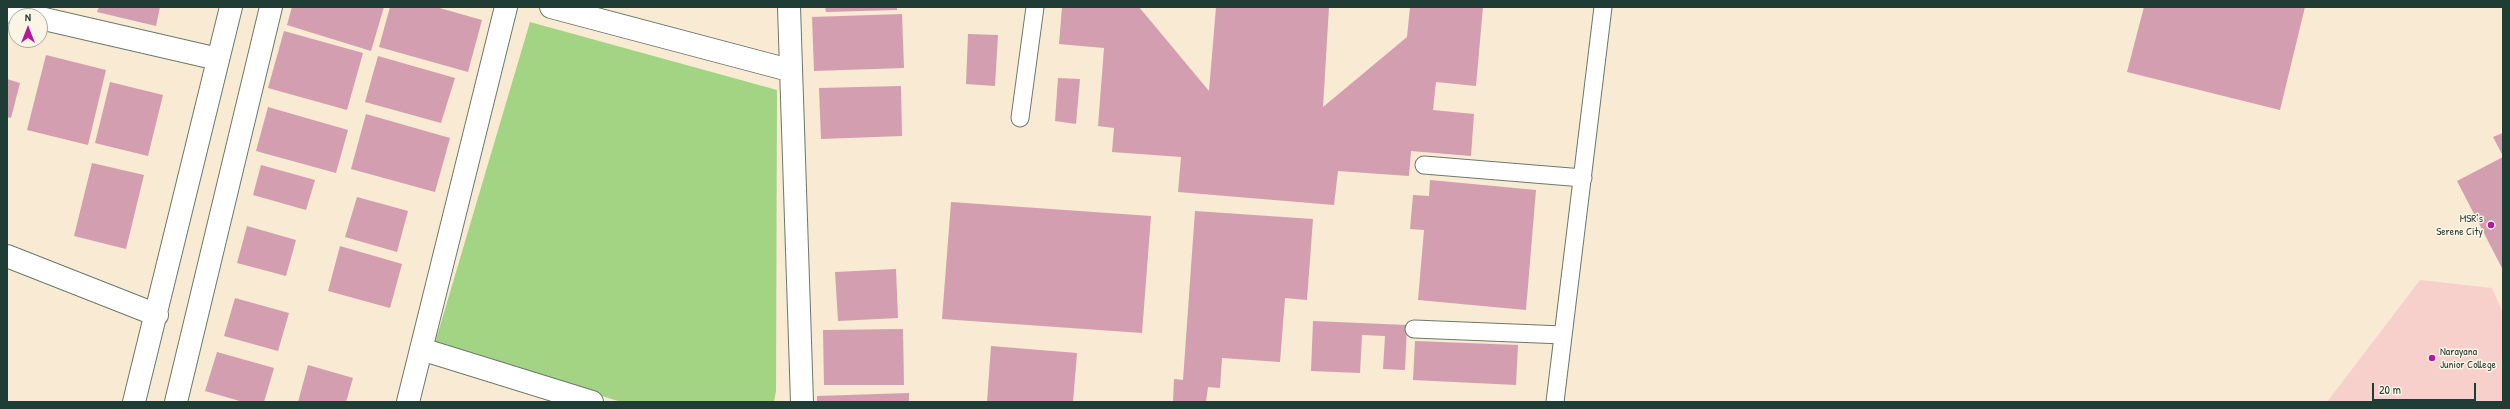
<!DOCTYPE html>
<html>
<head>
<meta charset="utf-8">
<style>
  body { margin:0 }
  #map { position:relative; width:2510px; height:409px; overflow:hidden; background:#f8ead3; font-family:"Patrick Hand",sans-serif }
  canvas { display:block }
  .frame { position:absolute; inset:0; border:8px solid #1f3d34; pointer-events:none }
  .north { position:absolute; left:8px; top:8px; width:40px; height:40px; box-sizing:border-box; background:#fcf5e5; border:1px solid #a4ab9e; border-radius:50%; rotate:0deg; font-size:11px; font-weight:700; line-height:16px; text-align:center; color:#1f3d34 }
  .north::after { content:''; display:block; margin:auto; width:14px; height:18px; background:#b5179e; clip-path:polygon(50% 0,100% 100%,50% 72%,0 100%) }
  .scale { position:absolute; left:2372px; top:383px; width:104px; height:18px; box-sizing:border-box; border:2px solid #1f3d34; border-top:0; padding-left:5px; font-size:12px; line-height:14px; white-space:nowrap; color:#1f3d34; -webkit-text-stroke:3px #fcf5e5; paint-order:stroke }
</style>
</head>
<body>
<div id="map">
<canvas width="2510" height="409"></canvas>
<div class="frame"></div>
<div class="north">N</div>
<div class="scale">20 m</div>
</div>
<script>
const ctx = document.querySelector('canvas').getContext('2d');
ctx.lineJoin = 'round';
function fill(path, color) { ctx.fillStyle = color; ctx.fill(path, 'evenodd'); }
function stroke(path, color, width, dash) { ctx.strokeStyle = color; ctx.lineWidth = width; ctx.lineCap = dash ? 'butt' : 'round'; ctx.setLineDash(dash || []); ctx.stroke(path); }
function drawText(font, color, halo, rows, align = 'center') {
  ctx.font = font + ' "Patrick Hand",sans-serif'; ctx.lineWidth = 3; ctx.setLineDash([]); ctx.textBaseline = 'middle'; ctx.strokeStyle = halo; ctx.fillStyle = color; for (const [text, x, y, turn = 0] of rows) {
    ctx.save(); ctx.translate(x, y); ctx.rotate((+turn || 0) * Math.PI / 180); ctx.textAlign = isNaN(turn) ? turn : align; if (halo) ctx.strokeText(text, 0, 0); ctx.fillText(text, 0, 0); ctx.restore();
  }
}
const built = new Path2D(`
  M2420 280 2492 288 2503 313V402H2327Z`);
const green = new Path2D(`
  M530 22 777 90 776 391 774 402H621L435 343Z`);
const building = new Path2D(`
  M99 7H160L156 26 97 12Z
  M292 7H384L371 51 287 25Z
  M390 7H436L482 20 468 72 379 47Z
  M825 7H897V10L826 12Z
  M1062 7H1139L1209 91 1216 7H1329L1323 107 1407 37 1410 7H1483L1476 86 1436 82 1433 110 1474 114 1471 156 1411 151 1409 176 1338 171 1334 205 1178 192 1181 157 1112 152 1114 128 1098 126 1104 48 1059 44Z
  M2144 7H2305L2280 110 2127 72Z
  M902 14 904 68 814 71 812 17Z
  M284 31 363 53 347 110 268 88Z
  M968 34 998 35 995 86 966 84Z
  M46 55 106 70 88 145 27 130Z
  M378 56 455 78 441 123 365 102Z
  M1058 78 1080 79 1076 124 1055 121Z
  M7 79 20 83 11 118 7 117Z
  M110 82 163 95 148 156 95 143Z
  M901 86 902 136 821 139 819 88Z
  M268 107 348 130 336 173 256 151Z
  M366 114 450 138 435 192 351 169Z
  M2503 133V156L2493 137Z
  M2503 157V270L2457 181Z
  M92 163 144 175 126 249 74 236Z
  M261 165 315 180 306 210 253 195Z
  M1430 180 1536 190 1526 310 1418 300 1424 230 1410 229 1413 195 1429 196Z
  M357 197 408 211 397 252 345 237Z
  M951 202 1151 216 1142 333 942 319Z
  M1195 211 1313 219 1307 300 1285 298 1280 362 1222 358 1220 388 1208 387 1206 402H1173L1174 379 1183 380Z
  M247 226 296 240 286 276 237 263Z
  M340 246 402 264 390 308 328 291Z
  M896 269 898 318 838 321 835 272Z
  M235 298 289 313 278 351 224 336Z
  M1313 321 1407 325 1405 370 1383 369 1385 336 1362 335 1360 373 1311 371Z
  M903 329 904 385H824L823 330Z
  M1415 341 1518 345 1516 385 1413 380Z
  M991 346 1077 353 1073 402H987Z
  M217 352 274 368 264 402H243L205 391Z
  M308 365 353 378 346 402H298Z
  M909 393V402H817V396Z`);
const lane = new Path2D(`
  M1020 118 1035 7
  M1424 165 1583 178
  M1414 329 1563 335
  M1555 402 1603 7`);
const street = new Path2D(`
  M551 7 789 70
  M789 7 802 402
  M7 11 31 16
  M40 18 218 59
  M7 256 157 315
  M421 349 592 402
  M134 402 231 7
  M176 402 271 7
  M408 402 506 7`);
const markers = [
  [2491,225,4,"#b5179e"],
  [2432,358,4,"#b5179e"]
];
const poiNames = [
  ["MSR’s",2483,219],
  ["Serene City",2483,232],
  ["Narayana",2440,352,"left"],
  ["Junior College",2440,365,"left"]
];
fill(built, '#f7d0cb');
fill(green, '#a2d483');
fill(building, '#d39eaf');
stroke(lane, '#6b7a6c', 19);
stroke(street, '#6b7a6c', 24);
stroke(lane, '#fff', 17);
stroke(street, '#fff', 22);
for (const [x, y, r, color] of markers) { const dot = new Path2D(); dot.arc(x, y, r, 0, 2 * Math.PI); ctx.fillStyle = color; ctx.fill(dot); stroke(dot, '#fcf5e5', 1.5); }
drawText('11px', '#1f3d34', '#fcf5e5', poiNames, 'right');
</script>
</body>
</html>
